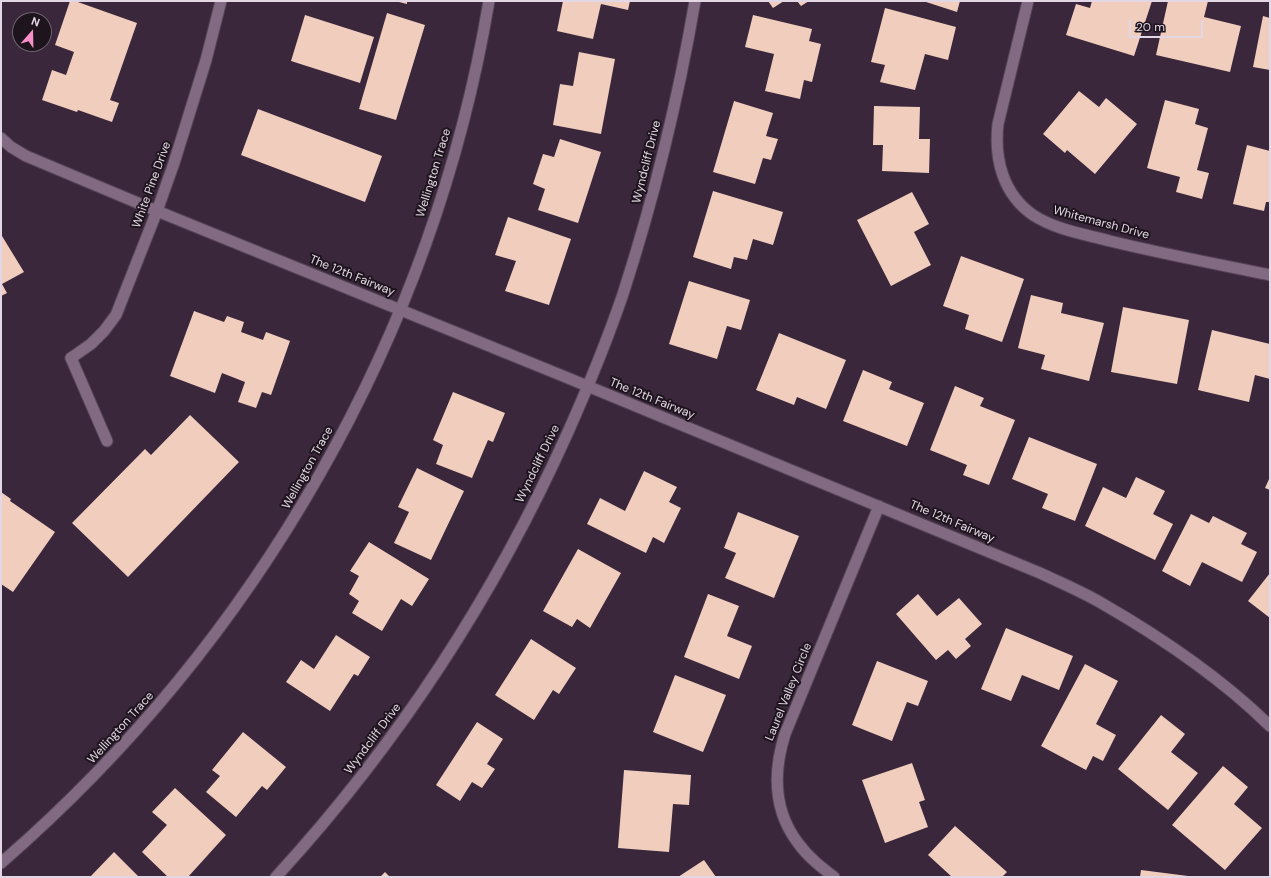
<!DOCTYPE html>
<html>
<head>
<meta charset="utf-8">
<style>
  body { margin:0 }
  #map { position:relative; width:1271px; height:878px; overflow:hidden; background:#3b273c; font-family:"DM Sans",sans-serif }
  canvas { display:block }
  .frame { position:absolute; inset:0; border:2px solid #e4d7e5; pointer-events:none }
  .north { position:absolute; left:12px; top:12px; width:40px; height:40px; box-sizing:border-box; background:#1d141d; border:1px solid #6d626d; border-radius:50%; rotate:20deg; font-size:11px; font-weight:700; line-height:16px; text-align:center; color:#e4d7e5 }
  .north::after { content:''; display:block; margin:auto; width:14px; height:18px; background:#f98fc9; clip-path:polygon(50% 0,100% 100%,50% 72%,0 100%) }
  .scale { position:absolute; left:1129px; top:20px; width:74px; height:18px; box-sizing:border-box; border:2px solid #e4d7e5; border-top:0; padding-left:5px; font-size:12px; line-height:14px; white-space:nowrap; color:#e4d7e5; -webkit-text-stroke:3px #1d141d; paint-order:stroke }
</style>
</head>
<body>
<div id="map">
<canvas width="1271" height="878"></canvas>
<div class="frame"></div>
<div class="north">N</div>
<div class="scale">20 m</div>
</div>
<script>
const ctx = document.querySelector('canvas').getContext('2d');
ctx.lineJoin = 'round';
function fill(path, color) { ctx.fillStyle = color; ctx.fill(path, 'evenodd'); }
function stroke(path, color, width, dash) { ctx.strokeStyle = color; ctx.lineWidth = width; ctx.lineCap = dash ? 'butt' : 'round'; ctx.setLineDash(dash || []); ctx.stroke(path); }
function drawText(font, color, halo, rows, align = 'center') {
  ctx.font = font + ' "DM Sans",sans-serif'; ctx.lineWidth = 4; ctx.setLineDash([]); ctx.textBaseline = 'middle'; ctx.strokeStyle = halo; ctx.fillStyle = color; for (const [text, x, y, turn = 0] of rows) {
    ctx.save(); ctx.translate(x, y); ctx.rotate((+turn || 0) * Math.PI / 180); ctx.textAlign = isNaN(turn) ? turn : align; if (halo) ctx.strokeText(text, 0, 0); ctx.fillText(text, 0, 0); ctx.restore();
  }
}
const building = new Path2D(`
  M70 1H75L137 23 110 100 119 103 112 122 78 110 77 112 42 100 52 70 66 75 74 52 55 45Z
  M395 1H407V4Z
  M563 1H630L628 10 601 4 593 39 557 31Z
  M768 1H784L773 8Z
  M797 1H809L801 6Z
  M923 1H960L957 12Z
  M1092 1H1152L1134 56 1066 35 1076 4 1090 8Z
  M1168 1H1208L1204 17 1241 26 1230 72 1156 55Z
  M885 8 956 27 948 60 925 54 915 90 880 82 885 65 871 62Z
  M387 13 425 25 396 120 359 109Z
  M305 15 374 37 360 83 291 61Z
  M753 15 812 29 809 41 821 44 812 82 804 80 800 99 765 91 774 54 745 47Z
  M1263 16 1270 18V70L1253 67Z
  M579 52 615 59 601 134 553 125 560 84 573 86Z
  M1079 91 1099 107 1106 98 1137 124 1095 174 1067 150 1065 153 1043 134Z
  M1165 100 1199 109 1195 124 1208 128 1197 170 1209 173 1202 199 1176 192 1180 177 1147 168Z
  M734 101 773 113 766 136 778 139 771 160 763 158 755 184 713 172Z
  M874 106 920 107 919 139H930L929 173 882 171 883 145H873Z
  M258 109 382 156 365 202 241 155Z
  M560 139 601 152 578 223 538 210 545 189 533 184 543 154 554 157Z
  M1247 145 1270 151V202H1266L1264 211 1233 204Z
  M713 191 783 212 773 245 753 239 747 260 734 257 731 269 693 257Z
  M912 192 929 224 914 232 931 265 891 286 857 220Z
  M508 217 571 239 549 305 505 291 516 261 495 255Z
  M2 236 24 272 2 284 7 293 1 296V237Z
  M961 256 1024 279 1002 342 965 329 969 315 943 306Z
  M689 281 750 300 741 330 727 326 717 359 669 344Z
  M1031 295 1063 303 1061 313 1104 323 1089 381 1041 369 1045 355 1018 348Z
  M1123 307 1189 320 1177 384 1111 372Z
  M194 311 224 322 227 316 244 322 241 332 263 340 266 332 290 341 271 395 262 392 256 408 238 402 245 382 222 373 215 393 170 376Z
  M1212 330 1270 344V379L1255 375 1249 402 1198 390Z
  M779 333 846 360 826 409 797 397 794 405 756 390Z
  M863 370 892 382 889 389 924 403 907 446 843 421Z
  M955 386 984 398 980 406 1015 420 989 485 963 475 967 465 930 450Z
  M453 392 505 413 493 442 488 440 472 478 436 464 443 445 433 440Z
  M190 415 239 462 128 577 72 523 145 449 151 455Z
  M1029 437 1097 464 1075 521 1042 508 1048 494 1012 479Z
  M417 468 464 491 431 560 394 543 409 512 398 507Z
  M644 471 677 487 669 502 681 508 664 543 653 537 646 553 587 524 600 498 625 511Z
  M1136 477 1165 491 1153 514 1173 524 1155 560 1085 526 1103 487 1126 498Z
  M1270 477V490L1265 488Z
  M1 492 11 499 10 501 55 532 13 592 1 584Z
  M738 512 799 536 774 598 725 578 736 553 724 548Z
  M1191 514 1209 523 1213 516 1247 533 1241 544 1257 552 1242 582 1202 562 1190 586 1162 571Z
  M369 542 429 579 412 606 401 599 382 631 352 613 359 601 349 594 359 576 350 571Z
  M578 549 621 573 590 628 577 619 572 627 543 611Z
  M1270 573V618L1248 601Z
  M708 594 739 606 727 636 752 646 739 679 684 657Z
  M918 594 937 616 959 598 982 624 965 639 971 646 956 659 948 650 936 660 896 614Z
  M1006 628 1073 656 1059 690 1022 675 1011 701 981 689Z
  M336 635 370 657 358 676 354 674 330 711 286 682 301 660 314 669Z
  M531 639 576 668 559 694 553 690 534 720 495 695Z
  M877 661 928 681 918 706 907 702 892 741 852 725Z
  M1085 664 1118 681 1096 724 1116 735 1103 761 1093 756 1086 770 1041 746Z
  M675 675 726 695 703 752 653 732Z
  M1161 715 1185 734 1171 752 1198 773 1168 810 1118 769Z
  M477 722 503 739 487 764 495 769 482 788 472 782 460 801 436 785Z
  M243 732 286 767 267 790 262 786 236 817 206 792 220 776 212 770Z
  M912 763 925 800 919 802 928 827 885 843 862 780Z
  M1223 766 1248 787 1234 804 1262 828 1225 870 1172 825Z
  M624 770 691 775 689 805 673 804 669 852 618 848Z
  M175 788 226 835 188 877H168L142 852 167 825 152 812Z
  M955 826 1007 872 1002 877H952L928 855Z
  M114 852 139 877H90Z
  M704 860 716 877H678Z
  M1141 870 1188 876V877H1140Z
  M385 872 390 877H380Z`);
const service = new Path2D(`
  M71 358 107 441`);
const minor = new Path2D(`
  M1028 1 998 124C994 159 1003 194 1033 215 1056 230 1084 234 1110 241 1163 254 1217 264 1270 275
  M1 138 11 147 26 156 157 211 563 376 1040 573C1061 583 1083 592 1103 604 1162 638 1221 678 1270 726
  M71 358 91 344 104 331 116 315 157 211 174 163 206 60 221 1
  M276 877C397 745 495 595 568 432 588 387 607 341 623 294 654 198 678 100 695 1
  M834 877C821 867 808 857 798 843 773 810 773 772 785 734L879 506`);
const tertiary = new Path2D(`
  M1 863C256 642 433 335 489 1`);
const streetNames = [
  ["Wyndcliff Drive",647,162,-76],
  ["Wellington Trace",434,173,-73],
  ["White Pine Drive",152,185,-70],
  ["Whitemarsh Drive",1101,223,15],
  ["The 12th Fairway",352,276,22],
  ["The 12th Fairway",652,399,22],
  ["Wyndcliff Drive",538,464,-64],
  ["Wellington Trace",308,468,-61],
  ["The 12th Fairway",952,522,23],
  ["Laurel Valley Circle",789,692,-68],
  ["Wellington Trace",121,728,-48],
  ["Wyndcliff Drive",373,739,-53]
];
fill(building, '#f0cdbd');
stroke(service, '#544355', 13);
stroke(minor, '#544355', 13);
stroke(tertiary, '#544355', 13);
stroke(service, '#816a82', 11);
stroke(minor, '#816a82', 11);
stroke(tertiary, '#816a82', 11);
drawText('12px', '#e4d7e5', '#1d141d', streetNames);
</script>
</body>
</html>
